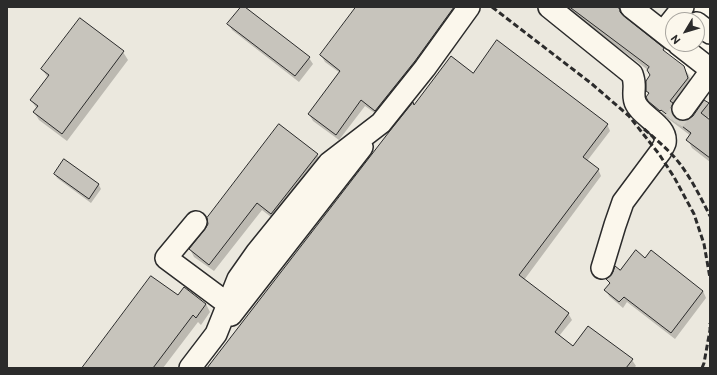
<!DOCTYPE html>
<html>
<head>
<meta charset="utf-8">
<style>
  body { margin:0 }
  #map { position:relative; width:717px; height:375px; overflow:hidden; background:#fbf7ec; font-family:"Balsamiq Sans",sans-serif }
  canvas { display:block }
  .frame { position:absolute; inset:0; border:8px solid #2b2b2b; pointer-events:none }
  .north { position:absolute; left:665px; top:12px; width:40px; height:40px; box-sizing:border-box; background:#fbf7ec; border:1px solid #a8a59f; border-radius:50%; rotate:232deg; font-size:11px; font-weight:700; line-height:16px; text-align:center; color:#2b2b2b }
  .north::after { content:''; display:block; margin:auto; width:14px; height:18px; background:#2b2b2b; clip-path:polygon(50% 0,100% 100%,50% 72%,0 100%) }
</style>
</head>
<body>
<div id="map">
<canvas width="717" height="375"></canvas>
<div class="frame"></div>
<div class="north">N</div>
</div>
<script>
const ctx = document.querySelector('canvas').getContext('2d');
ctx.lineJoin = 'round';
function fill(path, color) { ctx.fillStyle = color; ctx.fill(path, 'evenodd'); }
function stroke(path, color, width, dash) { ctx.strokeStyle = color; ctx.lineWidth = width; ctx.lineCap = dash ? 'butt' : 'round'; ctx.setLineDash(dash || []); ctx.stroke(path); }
const built = new Path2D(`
  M7 7H603L710 90V368H7Z
  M645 7H693L683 20 673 29Z`);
const shadow = new Path2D(`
  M242 7H244L309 58 313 64 299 82 232 30 229 24Z
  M357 7H460L379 116 365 106 339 140 313 121 309 114 340 73 325 62 321 55Z
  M565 7H615L619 10 623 17 664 49 666 54 684 67 689 76 692 86 677 112 675 117 676 119 681 122 689 121 708 104 710 108V115L707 119 710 121V162L692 148 688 140 691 136 666 117 665 118 657 112 652 106 647 97 649 95 647 91 651 76 648 70ZM657 106 678 121V124L656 108Z
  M80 19 123 52 128 60 67 141 39 120 34 112 37 109 31 100 48 78 42 69Z
  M473 74 607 124 610 131 587 161 598 169 601 176 524 280 568 313 572 320 559 336 573 347 632 360 636 366 634 368H208L414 106Z
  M317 154 321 162 276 221 262 210 214 271 194 257 190 249Z
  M65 160 99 185 101 189 91 203 57 178 55 174Z
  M620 272 703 291 706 298 675 339 627 302 623 308 609 296 606 290 610 284 607 279Z
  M178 297 206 304 210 312 201 325 198 322 163 368H83Z`);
const building = new Path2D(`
  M241 7H245L310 57 295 76 227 24Z
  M356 7H454L415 61 375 111 361 100 336 135 308 114 340 71 320 55Z
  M570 7H617L620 9V12L624 16 664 48 663 50 684 66 688 78 670 101 673 103 671 108 672 113 676 119 681 121 687 120 693 116 704 100 709 103 701 113 710 120V158L686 140 691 133 661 110 660 111 648 101 646 97 649 93 646 91V81L650 75 647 70 649 67Z
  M80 18 124 51 62 134 33 112 38 106 30 100 49 75 41 69Z
  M497 40 608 124 583 157 599 169 519 275 569 313 555 332 573 346 588 326 633 359 626 368H207L389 132 413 102 414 105 451 56 473 73Z
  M279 124 318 154 271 214 257 203 209 265 189 249 205 229 208 224 207 218Z
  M64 159 99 184 89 199 54 174Z
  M636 250 645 258 651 250 703 291 671 333 624 297 619 302 604 290 610 283 606 279 610 276 613 272 615 266 620 270Z
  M151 276 178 295 184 287 206 304 196 318 193 315 153 368H82Z`);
const minorTunnel = new Path2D(`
  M674 121 683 109`);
const minor = new Path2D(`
  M549 7 632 74C633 77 634 80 634 83 635 90 632 97 636 104 642 117 668 126 665 143 664 146 662 149 661 151L623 202 615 225 602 268
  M631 7 673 40
  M697 23 710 33
  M663 32 683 7
  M678 44 710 69
  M683 109 710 72
  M196 222 166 258 228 304
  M231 315 362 147
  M190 368 216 334 238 279 257 252 329 163 381 123 425 68 469 7`);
const rail = new Path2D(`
  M492 7 592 84 629 116 659 154 674 177 694 214 704 244 710 278
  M644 129C657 140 670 151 680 164 692 180 701 198 710 216
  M702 368 704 363 710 330V323`);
fill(built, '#ebe8de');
fill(shadow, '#0003');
fill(building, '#c7c4bc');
stroke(building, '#2b2b2b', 1);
stroke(minorTunnel, '#d1cec5', 21, [21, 10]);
stroke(minor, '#2b2b2b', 24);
stroke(minor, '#fbf7ec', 21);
stroke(rail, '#2b2b2b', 3, [6, 3]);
</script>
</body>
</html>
